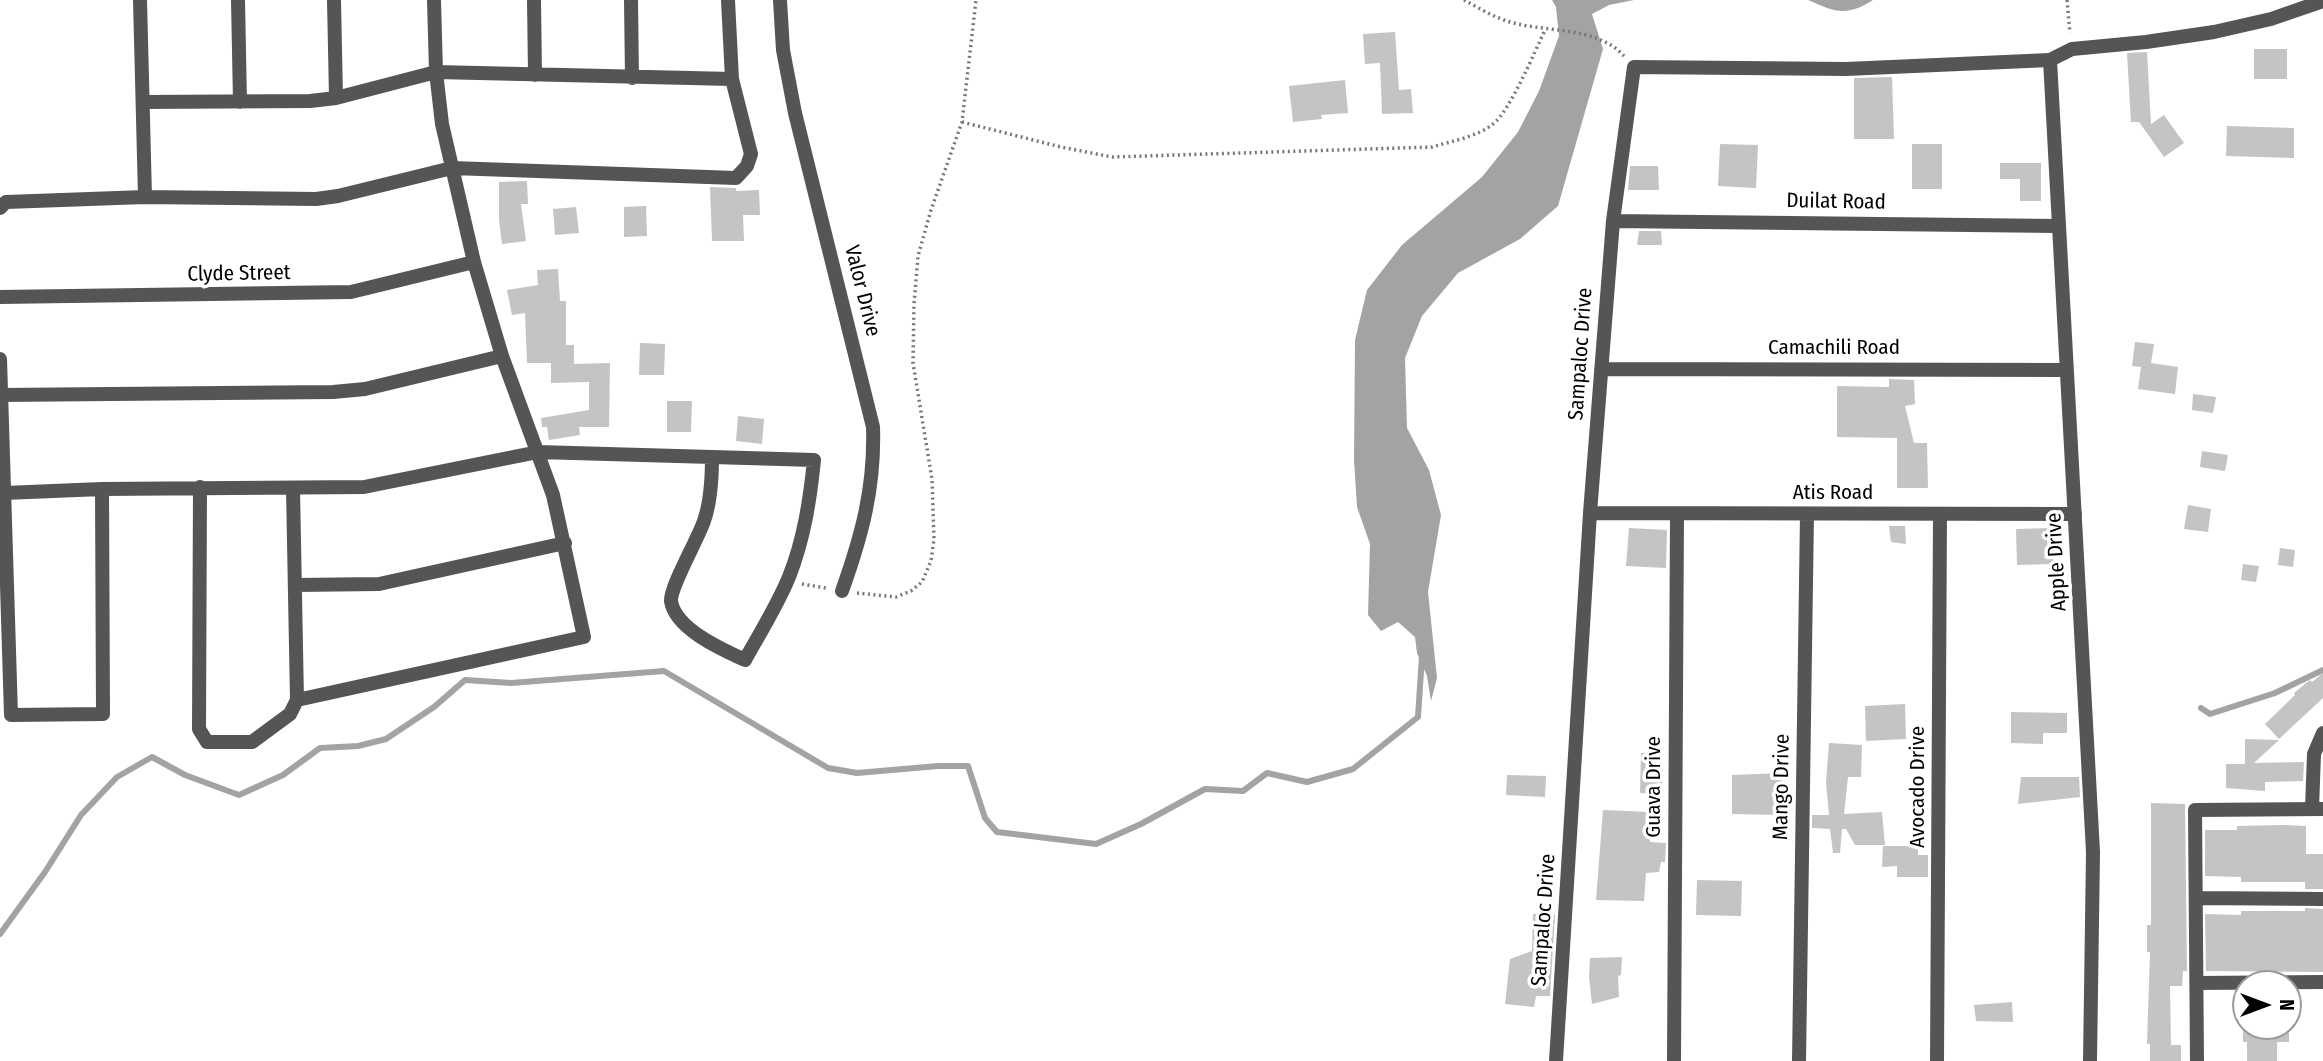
<!DOCTYPE html>
<html>
<head>
<meta charset="utf-8">
<style>
  body { margin:0 }
  #map { position:relative; width:2323px; height:1061px; overflow:hidden; background:#fff; font-family:"Fira Sans Condensed",sans-serif }
  canvas { display:block }
  .north { position:absolute; left:2232px; top:970px; width:70px; height:70px; box-sizing:border-box; background:#fff; border:2px solid #999; border-radius:50%; rotate:90deg; font-size:19px; font-weight:700; line-height:28px; text-align:center; color:#000 }
  .north::after { content:''; display:block; margin:auto; width:24px; height:32px; background:#000; clip-path:polygon(50% 0,100% 100%,50% 72%,0 100%) }
</style>
</head>
<body>
<div id="map">
<canvas width="2323" height="1061"></canvas>
<div class="north">N</div>
</div>
<script>
const ctx = document.querySelector('canvas').getContext('2d');
ctx.lineJoin = 'round';
function fill(path, color) { ctx.fillStyle = color; ctx.fill(path, 'evenodd'); }
function stroke(path, color, width, dash) { ctx.strokeStyle = color; ctx.lineWidth = width; ctx.lineCap = dash ? 'butt' : 'round'; ctx.setLineDash(dash || []); ctx.stroke(path); }
function drawText(font, color, halo, rows, align = 'center') {
  ctx.font = font + ' "Fira Sans Condensed",sans-serif'; ctx.lineWidth = 7; ctx.setLineDash([]); ctx.textBaseline = 'middle'; ctx.strokeStyle = halo; ctx.fillStyle = color; for (const [text, x, y, turn = 0] of rows) {
    ctx.save(); ctx.translate(x, y); ctx.rotate((+turn || 0) * Math.PI / 180); ctx.textAlign = isNaN(turn) ? turn : align; if (halo) ctx.strokeText(text, 0, 0); ctx.fillText(text, 0, 0); ctx.restore();
  }
}
const water = new Path2D(`
  M1552 0H1634L1609 5 1592 14 1603 49 1558 206 1520 239 1458 273 1422 316 1405 358 1407 428 1429 470 1441 515 1428 592 1437 678 1431 701 1427 676 1417 653 1415 637 1398 622 1381 631 1368 615 1370 544 1357 507 1354 460 1355 340 1367 290 1402 245 1482 177 1518 132 1539 91 1559 36 1556 7Z
  M1808 0H1873C1846 17 1835 12 1808 0Z`);
const stream = new Path2D(`
  M2201 708 2210 714 2275 693 2323 670
  M0 934 45 872 81 815 117 777 152 757 185 775 239 795 283 775 320 748 358 746 386 739 434 707 465 680 511 683 664 671 828 768 857 773 938 766H968L985 818 997 832 1096 844 1141 824 1205 789 1243 791 1267 773 1307 782 1353 769 1418 717 1422 656`);
const building = new Path2D(`
  M1395 32 1399 90 1411 89 1413 113 1382 114 1380 63 1365 64 1363 34Z
  M2254 49H2287V79H2254Z
  M2147 52 2151 124 2164 115 2184 143 2164 157 2139 122H2131L2127 53Z
  M1892 77 1894 139H1854V78Z
  M1345 80 1348 113 1321 115 1322 119 1293 122 1289 86Z
  M2227 126 2294 128V158L2226 156Z
  M1720 144 1758 145 1756 188 1718 186Z
  M1912 144H1942V189H1912Z
  M2000 163H2041V201H2020V179H2000Z
  M1630 166H1658L1659 190H1628Z
  M527 181 528 204H521L526 241 502 244 499 220V182Z
  M710 187 736 188V191L759 190 760 215H743L744 241H712Z
  M646 206 647 236 624 237V207Z
  M576 207 579 233 555 235 553 209Z
  M1639 231H1661L1662 245H1637Z
  M558 269 560 301H566V345H574V364L610 363 609 427H579L580 435 549 440 547 427H542L541 418 589 410V382L551 383V363H527L525 313 512 315 507 290 538 285 537 270Z
  M2135 342 2154 344 2151 363 2178 367 2175 394 2138 389 2141 367 2132 366Z
  M640 343 665 344 664 375H639Z
  M1889 379 1914 380 1915 404 1905 406 1914 443H1927L1928 488H1897V438L1837 437V386L1889 387Z
  M2193 394 2216 397 2213 413 2192 410Z
  M667 401H692L691 432H667Z
  M738 416 764 419 762 444 736 441Z
  M2202 451 2228 455 2225 471 2200 467Z
  M2188 505 2211 509 2208 532 2184 529Z
  M1889 526H1905L1906 544 1891 542Z
  M1629 528 1667 530 1666 568 1626 566Z
  M2052 528 2053 564 2017 565 2016 529Z
  M2280 548 2295 550 2293 567 2278 565Z
  M2243 564 2259 566 2256 582 2241 580Z
  M2323 673V698L2279 739 2265 724 2295 695 2294 693 2310 680 2312 682Z
  M1905 704 1906 739 1866 741 1865 706Z
  M2011 712 2067 713V733H2043V744L2011 743Z
  M2245 739 2279 740 2254 763 2304 762 2303 781 2265 782V791L2226 788V764H2245Z
  M1829 743 1862 745 1861 777H1848L1844 814 1882 812 1885 845H1855L1846 829H1842L1840 853H1833L1830 829 1812 828V815H1829L1826 782Z
  M1641 753H1663L1662 794 1640 793Z
  M1783 773V815L1732 814V775Z
  M1507 775 1546 776 1545 797 1506 795Z
  M2021 777H2079L2080 797 2018 804Z
  M2151 803 2185 804 2187 971H2183L2182 986H2170L2171 1045H2181V1061H2150V1044H2147L2150 952H2147V925H2151Z
  M1603 810 1650 812V842L1666 843 1665 862H1661L1659 872 1646 873 1644 901 1596 900Z
  M2282 825 2306 826V854H2323V889H2305V882H2241V877L2205 876V830H2237V826Z
  M1883 846H1918V855H1928V877H1897V866L1882 867Z
  M1697 880 1742 881 1741 916 1696 915Z
  M2305 908 2323 909V972L2206 971 2205 914 2241 915V911H2305Z
  M1533 914 1555 915 1550 996H1536L1534 1007 1505 1004 1510 959 1532 951Z
  M1622 957 1621 975 1618 976 1619 997 1592 1004 1589 977 1590 958Z
  M2012 1002 2013 1022 1976 1021 1974 1005Z
  M2243 1026H2289V1042H2277V1061H2247V1042H2243Z`);
const path = new Path2D(`
  M1464 0C1477 7 1490 15 1504 20 1542 34 1595 24 1624 56
  M2067 0 2070 33
  M962 122 1061 147 1112 157 1432 147C1452 141 1477 137 1493 124 1510 111 1535 51 1545 30
  M802 584 826 588
  M857 593 896 597 911 591 922 582 931 561 934 539 932 479 913 363 914 304 918 256 931 210 962 122 976 0`);
const minor = new Path2D(`
  M140 0 145 197
  M238 0 240 102
  M334 0 336 98
  M534 0 535 75
  M631 0 632 78
  M780 0 783 50 795 113 873 427C875 487 862 535 842 591
  M143 102 310 101 336 98 436 72 732 79 728 0
  M0 208 6 202 145 197 316 199 338 196 452 168 736 178 747 166 751 154 732 79
  M1613 221 2058 226
  M0 297 351 292 474 262
  M0 359 11 715 103 714 102 489
  M1601 369 2066 370
  M1 395 333 392 365 389 502 356
  M200 487 199 729 207 742H252L290 714 297 700 293 489
  M4 493 102 489 364 487 538 452 712 457C712 479 711 501 704 521 698 539 670 587 671 601 675 629 723 650 745 660 760 633 777 606 789 577 804 539 810 500 814 460L712 457
  M1590 513 2075 514
  M295 585 379 584 565 543
  M297 700 584 637 553 495 502 356 474 262 442 124 436 72 434 0
  M2312 809 2314 754 2323 733
  M2196 898 2323 899
  M2197 983 2323 982
  M1556 1061 1590 513 1613 221 1634 67 1846 69 2050 60
  M1674 1061 1677 514
  M1799 1061 1807 514
  M1937 1061 1940 514
  M2197 1061 2195 810 2323 809`);
const tertiary = new Path2D(`
  M2090 1061 2093 852 2050 60 2072 49 2146 42 2214 32 2271 19 2323 1`);
const streetNames = [
  ["Duilat Road",1836,202,1],
  ["Clyde Street",239,274,-1],
  ["Valor Drive",862,291,76],
  ["Camachili Road",1834,348],
  ["Sampaloc Drive",1581,354,-86],
  ["Atis Road",1833,493],
  ["Apple Drive",2057,562,-93],
  ["Guava Drive",1654,787,-90],
  ["Mango Drive",1782,787,-89],
  ["Avocado Drive",1918,787,-90],
  ["Sampaloc Drive",1544,920,-86]
];
fill(water, '#a3a3a3');
stroke(stream, '#a3a3a3', 6);
fill(building, '#c4c4c4');
stroke(path, '#777', 3.5, [2, 3.5]);
stroke(minor, '#555', 14);
stroke(tertiary, '#555', 14);
drawText('21px', '#000', '#fff', streetNames);
</script>
</body>
</html>
